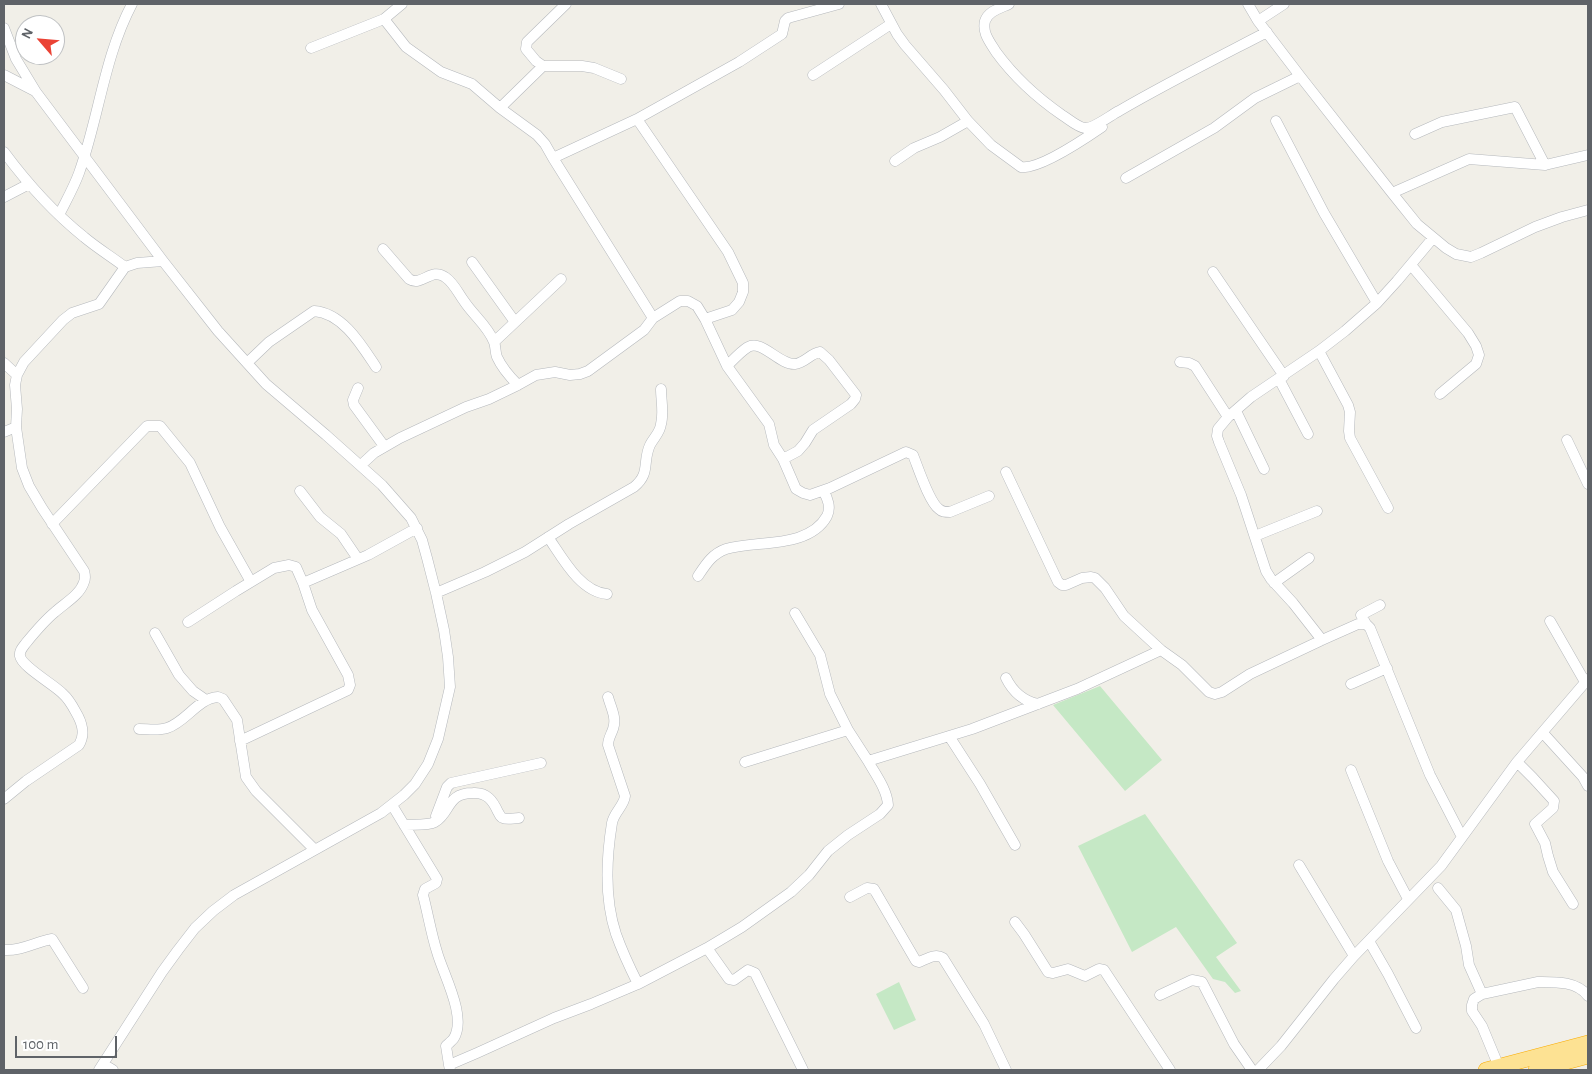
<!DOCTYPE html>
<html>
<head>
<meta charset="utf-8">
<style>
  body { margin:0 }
  #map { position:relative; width:1592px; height:1074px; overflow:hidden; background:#f1efe8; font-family:"Alegreya Sans",sans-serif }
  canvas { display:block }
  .frame { position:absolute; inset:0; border:5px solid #5f6368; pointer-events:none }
  .north { position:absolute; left:15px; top:15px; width:50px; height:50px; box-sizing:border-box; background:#fff; border:1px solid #bfc1c3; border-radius:50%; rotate:297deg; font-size:14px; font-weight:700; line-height:20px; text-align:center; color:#5f6368 }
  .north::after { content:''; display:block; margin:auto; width:18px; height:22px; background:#ea4335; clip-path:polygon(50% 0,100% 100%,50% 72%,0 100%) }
  .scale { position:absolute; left:15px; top:1036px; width:102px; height:22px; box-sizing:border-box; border:2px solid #5f6368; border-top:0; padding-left:6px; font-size:15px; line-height:18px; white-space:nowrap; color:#5f6368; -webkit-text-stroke:4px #fff; paint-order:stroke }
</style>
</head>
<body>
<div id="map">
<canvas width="1592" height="1074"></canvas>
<div class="frame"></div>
<div class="north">N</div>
<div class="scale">100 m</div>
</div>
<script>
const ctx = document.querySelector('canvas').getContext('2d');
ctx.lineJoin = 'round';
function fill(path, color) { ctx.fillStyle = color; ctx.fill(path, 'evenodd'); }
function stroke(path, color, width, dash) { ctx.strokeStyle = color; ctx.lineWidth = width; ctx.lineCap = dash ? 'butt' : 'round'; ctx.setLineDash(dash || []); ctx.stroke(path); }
const green = new Path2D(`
  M1100 686 1162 760 1125 791 1053 705Z
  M1145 814 1237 943 1216 957 1241 991 1235 993 1225 982 1213 979 1176 927 1132 952 1078 846Z
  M899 982 916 1020 894 1030 876 994Z`);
const minor = new Path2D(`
  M566 4 527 42 526 49 536 61 543 66H582L594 68 621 79
  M881 4 897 34 905 45 944 90 968 121 991 145 1021 167C1039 170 1086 138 1102 127
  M1009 4C1001 8 988 11 985 21 982 33 990 42 996 52 1015 78 1036 97 1062 115 1069 119 1077 127 1085 128 1093 129 1111 115 1119 111 1167 83 1217 58 1267 32
  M1248 4 1258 21 1300 76 1392 193 1417 224 1446 248 1456 254 1471 257 1481 253 1535 227 1562 217 1588 210
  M384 19 406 47 441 72 472 84 500 108 537 135 545 144 553 158
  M1258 21 1284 4
  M4 28 16 59 36 92 163 261 218 331 266 384 326 435 382 485 411 518 422 540 427 558 436 593 444 630 448 657 450 687 438 739 428 764 415 784 404 795 381 813 234 895 213 911 195 928 178 950 162 972 99 1070
  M311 48 384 19 402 4
  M4 75 35 91
  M813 75 891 24
  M500 108 543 66
  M637 119 728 252 743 283V292L739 302 732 310 705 319
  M1276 121 1324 213 1377 303
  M1415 134 1442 122 1515 107 1545 165
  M4 152C27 183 54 213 84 237 97 248 112 257 125 267
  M895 161 914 148 940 137 968 121
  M1126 178 1214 128 1255 98 1300 76
  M1392 193 1469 159 1545 165 1588 155
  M4 197 29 184
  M59 215C66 201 74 187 79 173 99 117 104 57 132 4
  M383 249 409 279C422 287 431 267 445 277 454 283 458 293 464 301 473 315 488 326 494 342 496 347 495 352 497 357 502 368 510 377 518 385
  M472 262 515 322
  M1411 265 1468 333 1476 346 1479 355 1476 364 1440 394
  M1213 272 1284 376
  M653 318 680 301H688L697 306 705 319 727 366 769 424 774 445 783 459 796 489 803 493 810 495 830 488 906 452 913 455C918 467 929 502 939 509 942 512 945 512 950 512L989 496
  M494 342 561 279
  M1319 351 1348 405 1350 412 1349 431 1350 438 1388 508
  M1180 362 1189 363 1195 366 1228 417
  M4 363 17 375
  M247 363 269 342 314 311C343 313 362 346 376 367
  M727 366C733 360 740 352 748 347 762 339 779 365 795 364 805 363 811 353 820 352L829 360 856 395 855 399 851 404 813 430 805 443 798 451 783 459
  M1279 379 1308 434
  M358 388 353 400 354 405 384 446
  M1236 411 1264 469
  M4 432 16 427
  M1567 440 1588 484
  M361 465 374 453 400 438 466 407 489 399 518 385 536 375 555 372 570 375 580 374 588 371 644 330 653 318 553 158 637 119 739 62 782 34 785 21 788 18 839 4
  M1006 472 1058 582 1062 585H1066L1082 578 1091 577 1095 578 1105 588 1124 616 1161 650
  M300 491 320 517 341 534 358 559
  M52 524 147 426H160L190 463 220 527 251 582
  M1255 536 1317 511
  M548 537C562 557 580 592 607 594
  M698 576C706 564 712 554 726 549 756 540 809 549 827 516 831 508 828 498 823 491
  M303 583 368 555 417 528
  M1274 583 1309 558
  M436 593 485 572 525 552 569 524 634 487C651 473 642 462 650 445 654 437 660 433 661 424 664 413 661 400 661 389
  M795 613 820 655 830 694 848 730 868 761
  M1550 621 1585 682
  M188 622 236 591 274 568 289 565 296 567 303 583 312 610 348 675 350 685 348 690 240 741
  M1366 624 1361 615 1380 605
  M155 633 179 675 193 691 206 700
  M1322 640 1293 603 1271 579 1266 571 1241 495 1219 442 1217 436 1218 429 1228 417 1251 397 1319 351 1345 331 1377 303 1397 281 1433 238
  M1006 678C1013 692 1023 701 1038 704
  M1351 684 1387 668
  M608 697C611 708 617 718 613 729 611 735 608 739 608 745L625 796C624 806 614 812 612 823 606 860 604 898 616 934 622 951 630 968 638 984
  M139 729C148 729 158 731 167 728 186 722 198 698 218 697L223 699 237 720 246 777 256 791 314 849
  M1543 733 1583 777 1588 786
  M949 736 980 784 1015 845
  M745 762 848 730
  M1517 762 1533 778 1554 801 1553 808 1535 824 1545 843 1548 856 1553 872 1573 904
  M1351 770 1388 861 1408 899
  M4 799 26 781 79 745C85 735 83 726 78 716 74 709 70 700 63 694 55 685 22 667 20 656 19 651 23 647 26 643 35 632 44 621 55 612 65 603 80 595 84 582 86 578 85 575 84 571L42 508 29 486 22 468 16 427 17 409 15 385 17 375 24 362 63 320 72 313 99 304 125 267 137 263 163 261
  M392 805 437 879 436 883 425 889 423 895C428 914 431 933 437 952 443 974 467 1016 454 1038 452 1041 448 1044 446 1046L449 1065
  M436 816 447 787 451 783 541 763
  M404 825C413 824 427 826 435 822 451 813 446 793 473 793 487 792 493 801 498 812 500 815 500 817 503 818 507 820 514 818 519 818
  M1299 865 1354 956
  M1438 888 1456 910 1466 946 1469 965 1482 994 1474 999 1472 1005V1011L1482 1026 1499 1067
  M850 897 867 888 874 889 916 961 919 962C927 959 935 953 943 958L984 1024 1006 1070
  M1015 922 1024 934 1048 972 1053 973 1068 969 1085 976 1099 969 1104 970 1170 1070
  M1369 941 1388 974 1416 1028
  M707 948 729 979 734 980 748 970 755 973 803 1070
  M4 950C22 951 35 942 52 939L83 988
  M1482 994 1538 982C1555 982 1577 981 1588 996
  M1160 995 1192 980 1202 982 1234 1044 1252 1070
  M103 1064 113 1070
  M450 1070 449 1065 477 1053 554 1018 591 1004 638 984 707 948 742 927 791 892 809 875 828 851 848 835 880 814 888 805C887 789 875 774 868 761L972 729 1077 689 1161 650 1182 665 1209 692 1215 694 1222 692 1250 674 1322 640 1358 624H1366L1370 628 1430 775 1462 837
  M1258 1070 1281 1046 1334 979 1354 956 1441 866 1517 762 1588 679`);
const highway = new Path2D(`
  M1486 1070 1588 1043
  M1536 1070 1588 1056`);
fill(green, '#c5e8c5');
stroke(minor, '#b5b8bc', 11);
stroke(highway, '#f9ab00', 16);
stroke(minor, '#fff', 10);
stroke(highway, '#fde293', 15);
</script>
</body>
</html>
